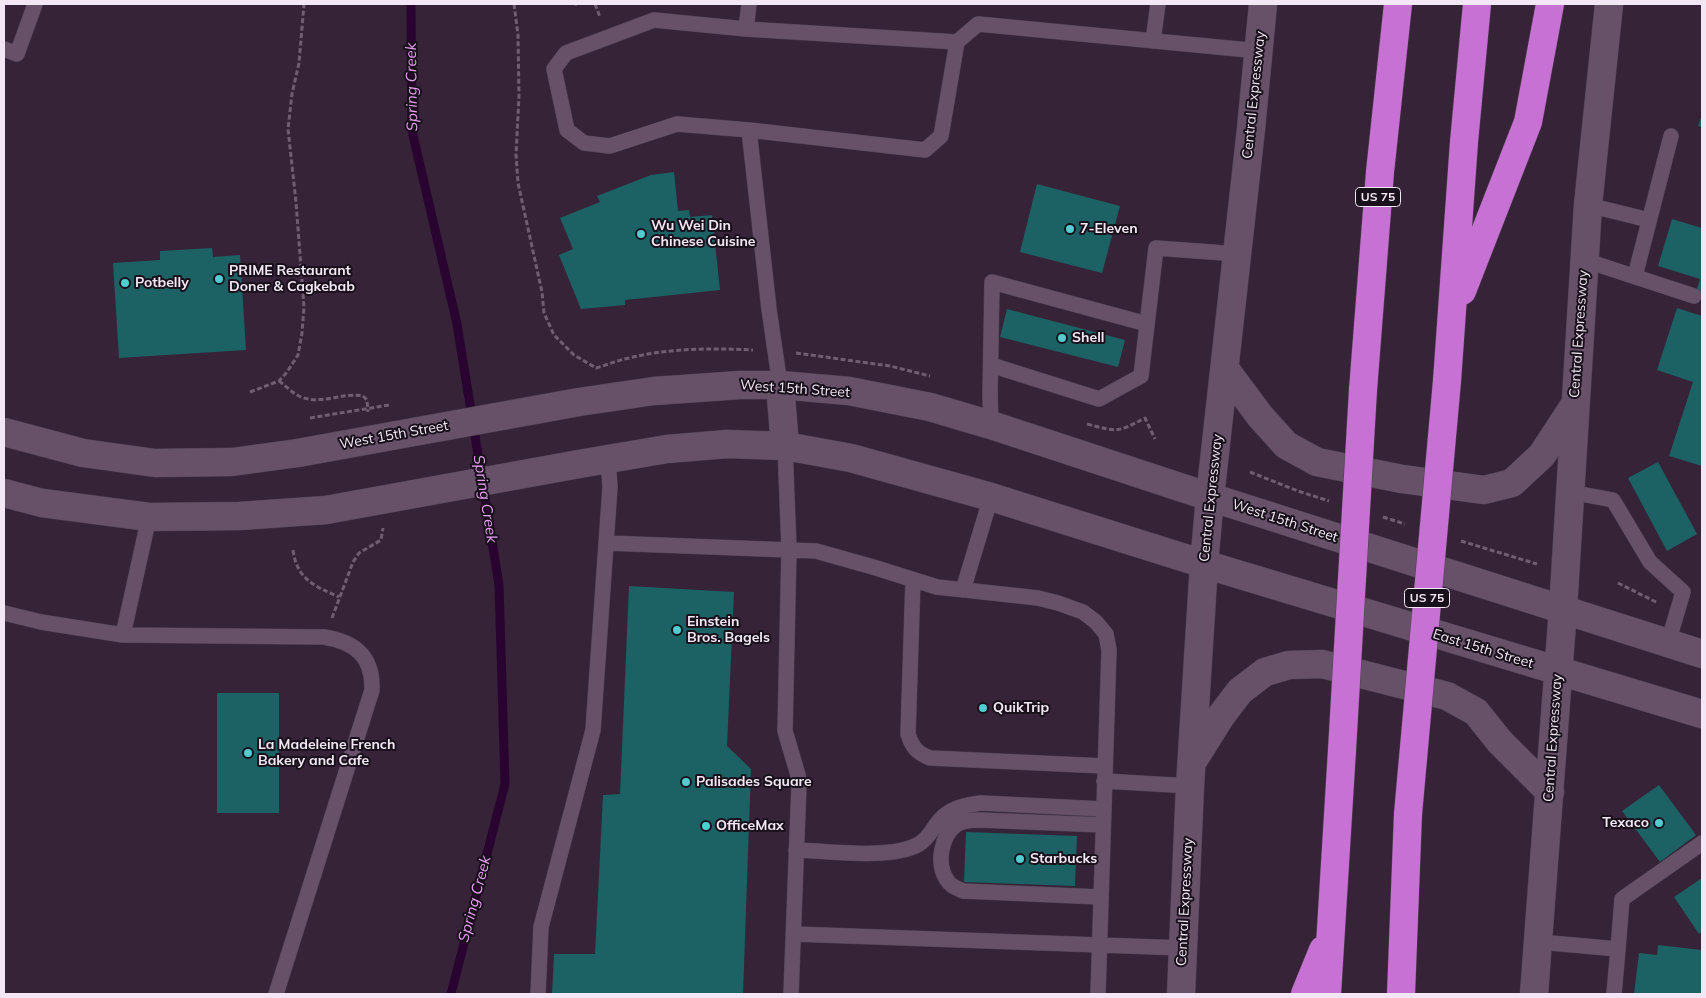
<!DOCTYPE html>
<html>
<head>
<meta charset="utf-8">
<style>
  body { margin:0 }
  #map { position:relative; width:1706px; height:998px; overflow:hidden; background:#362338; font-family:Mulish,sans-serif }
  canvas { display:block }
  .frame { position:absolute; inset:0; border:5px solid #f3e7f5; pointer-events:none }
</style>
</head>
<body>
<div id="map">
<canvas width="1706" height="998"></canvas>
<div class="frame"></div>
</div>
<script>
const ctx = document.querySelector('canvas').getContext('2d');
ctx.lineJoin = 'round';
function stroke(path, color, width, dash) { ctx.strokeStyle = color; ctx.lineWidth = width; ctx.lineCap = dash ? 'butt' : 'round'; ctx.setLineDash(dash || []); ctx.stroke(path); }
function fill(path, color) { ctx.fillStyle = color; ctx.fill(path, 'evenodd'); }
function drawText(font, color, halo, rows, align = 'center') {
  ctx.font = font + ' Mulish,sans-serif'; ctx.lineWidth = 4; ctx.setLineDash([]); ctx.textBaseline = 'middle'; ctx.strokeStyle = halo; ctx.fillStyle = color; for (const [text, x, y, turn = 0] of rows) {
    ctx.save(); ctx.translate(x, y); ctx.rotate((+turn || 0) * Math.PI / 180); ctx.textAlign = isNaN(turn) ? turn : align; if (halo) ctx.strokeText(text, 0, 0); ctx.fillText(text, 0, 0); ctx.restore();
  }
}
const stream = new Path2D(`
  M411 4 412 131 457 324 499 585 505 784 451 994`);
const building = new Path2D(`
  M1702 115V127L1698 126Z
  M674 172 678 211 689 210 690 217 712 215 720 290 625 300V305L581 309 559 255 573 249 560 218 600 202 597 196 651 175Z
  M1037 184 1120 206 1102 273 1020 252Z
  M1672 219 1702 228V294L1696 292 1700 279 1658 266Z
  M212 248 213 257 240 255 246 350 119 358 113 263 160 260V251Z
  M1677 308 1702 316V466L1669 456 1693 382 1657 370Z
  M1007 309 1125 340 1118 367 1000 337Z
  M1658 462 1697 534 1667 551 1628 478Z
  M629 586 734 592 727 746 751 769 743 994H552L554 954H595L603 795 620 794Z
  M217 693H279V813H217Z
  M1659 785 1696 835 1660 862 1622 811Z
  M966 832 1077 836 1075 886 964 882Z
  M1702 878V932L1699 934 1674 897Z
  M1658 945 1702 950V994H1634L1639 953 1657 955Z`);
const path = new Path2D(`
  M514 4 518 35 519 96 516 155 518 183 542 292 544 313 554 335 574 355 596 368C607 365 618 360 629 358 669 348 712 348 753 350
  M574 4H577
  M595 4 600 17
  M796 353 890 366 930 376
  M279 381C286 386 292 393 301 397 321 405 343 392 363 396L367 400 368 412
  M250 392 279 381 287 372 298 355 302 333 304 307 296 202 288 129 292 94 299 63 304 4
  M1087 424C1118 432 1116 433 1145 418L1155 439
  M1250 472 1298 491 1329 501
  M1383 517 1405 524
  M1461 541 1537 564
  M293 550C297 580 315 586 339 597
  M1618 583 1658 603
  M332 618 353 562 359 553 381 540 383 528`);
const lane = new Path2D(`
  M749 4 746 29 654 20 566 53 554 69 567 130 584 143 610 146 677 124 749 130 769 309 780 385
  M746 29 957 42
  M1153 41 1158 4
  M4 49 17 54 35 4
  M749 130 925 150 941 136 957 42 978 24 1259 51
  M1588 205 1649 220
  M1584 260 1694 296
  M1635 276 1671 136
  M991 365 1099 399 1141 376 1156 248 1238 254
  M991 425 990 396 992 282 1147 324
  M785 446 789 549 785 731 798 775 799 784 791 994
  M1570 492 1613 500 1650 562 1683 592 1668 643
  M607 543 816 551 873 567 937 587 1038 598 1058 603 1083 612 1096 622 1106 634 1109 650 1098 994
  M913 580 908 734C912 747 917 753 930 758L1105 766
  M963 590 991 497
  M4 613 41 622 123 635 324 637C355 642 373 656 372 690L276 994
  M123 635 149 517
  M1104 781 1190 786
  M796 850C828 851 892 860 919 844 929 838 932 829 939 821 950 808 965 805 981 803L1104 809
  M1100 897 963 891C957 888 950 886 947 880 936 864 941 836 956 825 963 820 972 820 980 820L1103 825
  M794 934 1183 948
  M1539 942 1618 949 1622 899 1702 843
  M538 994 541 927 593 730 610 487 608 459
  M1614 994 1618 949`);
const secondary = new Path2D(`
  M1225 369 1260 416 1286 445 1317 462 1402 479 1484 490 1512 483 1542 455 1574 406
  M780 385 785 446
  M579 402 654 391 740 385H780L849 391 930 407 991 425 1210 497 1702 654
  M4 432 83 453 155 463 232 462 298 453
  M579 464 667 449 727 444 785 446 851 458 991 497 1204 564 1702 714
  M4 493 42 503 149 517 240 516 326 510
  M1194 759 1221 716 1240 691 1265 672 1289 665 1322 664 1447 696 1476 712 1500 742 1550 792
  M1181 994 1190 786 1204 564 1210 497 1251 129 1263 4
  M1534 994 1563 609 1588 205 1609 4`);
const highway = new Path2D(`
  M1462 291 1528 122 1550 4
  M1447 381 1464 142 1477 4
  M1363 390 1380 172 1398 4
  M1305 994 1323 950
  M1327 994 1342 750
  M1401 994 1408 814`);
const pathBridge = new Path2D(`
  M310 418 389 405`);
const secondaryBridge = new Path2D(`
  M298 453 579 402
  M326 510 579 464`);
const highwayBridge = new Path2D(`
  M1342 750 1363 390
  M1408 814 1447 381`);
const markers = [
  [1070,229,5,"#51ccd1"],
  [641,234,5,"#51ccd1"],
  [219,279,5,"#51ccd1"],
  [125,283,5,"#51ccd1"],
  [1062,338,5,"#51ccd1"],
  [677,630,5,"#51ccd1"],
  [983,708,5,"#51ccd1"],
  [248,753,5,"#51ccd1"],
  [686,782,5,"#51ccd1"],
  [1659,823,5,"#51ccd1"],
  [706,826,5,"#51ccd1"],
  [1020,859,5,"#51ccd1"]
];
const shields = [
  [1378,197,45],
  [1427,598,45]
];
const shieldNames = [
  ["US 75",1378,197],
  ["US 75",1427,598]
];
const streetNames = [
  ["Central Expressway",1254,95,-84],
  ["Central Expressway",1579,334,-86],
  ["West 15th Street",795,389,4],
  ["West 15th Street",394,435,-10],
  ["Central Expressway",1211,498,-84],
  ["West 15th Street",1285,521,18],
  ["East 15th Street",1483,649,17],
  ["Central Expressway",1553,738,-86],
  ["Central Expressway",1185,902,-87]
];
const poiNames = [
  ["Wu Wei Din",651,226],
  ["Chinese Cuisine",651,242],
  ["7-Eleven",1080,229],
  ["PRIME Restaurant",229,271],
  ["Doner & Cagkebab",229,287],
  ["Potbelly",135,283],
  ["Shell",1072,338],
  ["Einstein",687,622],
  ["Bros. Bagels",687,638],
  ["QuikTrip",993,708],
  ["La Madeleine French",258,745],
  ["Bakery and Cafe",258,761],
  ["Palisades Square",696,782],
  ["Texaco",1649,823,"right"],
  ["OfficeMax",716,826],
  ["Starbucks",1030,859]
];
const waterNames = [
  ["Spring Creek",412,87,-91],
  ["Spring Creek",485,499,81],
  ["Spring Creek",475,899,-75]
];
stroke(stream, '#2a0430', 9);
fill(building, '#1c6164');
stroke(lane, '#504152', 16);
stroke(secondary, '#504152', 29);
stroke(highway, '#504152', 29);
stroke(path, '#6f5e71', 3, [5, 2.5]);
stroke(lane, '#665169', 15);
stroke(secondary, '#665169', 28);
stroke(highway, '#c871d4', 28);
stroke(secondaryBridge, '#504152', 29, []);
stroke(highwayBridge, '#504152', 29, []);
stroke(pathBridge, '#6f5e71', 3, [5, 2.5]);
stroke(secondaryBridge, '#665169', 28);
stroke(highwayBridge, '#c871d4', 28);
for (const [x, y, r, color] of markers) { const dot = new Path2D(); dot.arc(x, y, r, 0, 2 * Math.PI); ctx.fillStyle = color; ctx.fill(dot); stroke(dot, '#18101a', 2); }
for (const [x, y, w] of shields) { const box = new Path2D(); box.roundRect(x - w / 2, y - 9.5, w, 19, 4); ctx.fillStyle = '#18101a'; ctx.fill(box); stroke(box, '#f3e7f5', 1); }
drawText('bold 12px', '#f3e7f5', null, shieldNames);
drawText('14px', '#f3e7f5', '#18101a', streetNames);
drawText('bold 14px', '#f3e7f5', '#18101a', poiNames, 'left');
drawText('italic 15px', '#ea9ff5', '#18101a', waterNames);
</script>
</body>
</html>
